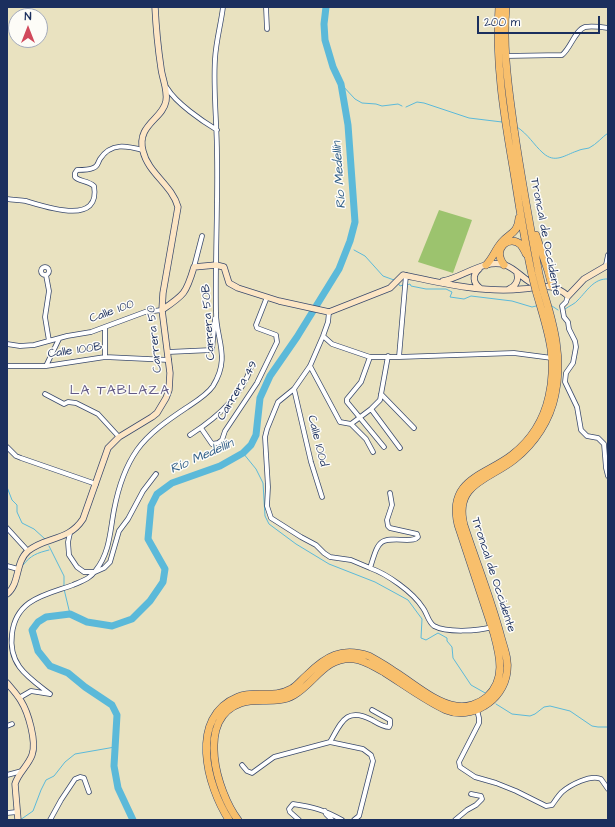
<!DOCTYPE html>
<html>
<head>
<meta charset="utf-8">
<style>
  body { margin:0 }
  #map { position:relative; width:615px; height:827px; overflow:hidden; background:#e9e2c0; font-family:"Architects Daughter",sans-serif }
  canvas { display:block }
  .frame { position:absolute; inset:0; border:8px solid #1b2f5e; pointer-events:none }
  .north { position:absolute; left:8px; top:8px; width:40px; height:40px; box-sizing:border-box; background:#fdfcf7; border:1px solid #a3aaba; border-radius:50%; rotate:0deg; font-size:11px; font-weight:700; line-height:16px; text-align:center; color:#1b2f5e }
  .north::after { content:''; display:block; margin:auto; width:14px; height:18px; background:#d1495b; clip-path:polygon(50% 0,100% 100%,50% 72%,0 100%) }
  .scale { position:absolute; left:477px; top:16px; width:123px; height:18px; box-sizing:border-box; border:2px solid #1b2f5e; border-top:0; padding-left:5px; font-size:12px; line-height:14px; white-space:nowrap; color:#1b2f5e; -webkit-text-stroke:3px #fdfcf7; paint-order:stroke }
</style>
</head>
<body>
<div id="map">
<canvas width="615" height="827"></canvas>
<div class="frame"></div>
<div class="north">N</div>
<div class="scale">200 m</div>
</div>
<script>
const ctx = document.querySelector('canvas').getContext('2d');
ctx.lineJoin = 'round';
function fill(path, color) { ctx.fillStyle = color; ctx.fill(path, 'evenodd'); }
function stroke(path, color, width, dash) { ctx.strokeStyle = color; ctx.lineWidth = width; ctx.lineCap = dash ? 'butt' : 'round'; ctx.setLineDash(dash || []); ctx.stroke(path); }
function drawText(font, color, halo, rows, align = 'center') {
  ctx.font = font + ' "Architects Daughter",sans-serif'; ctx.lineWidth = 3; ctx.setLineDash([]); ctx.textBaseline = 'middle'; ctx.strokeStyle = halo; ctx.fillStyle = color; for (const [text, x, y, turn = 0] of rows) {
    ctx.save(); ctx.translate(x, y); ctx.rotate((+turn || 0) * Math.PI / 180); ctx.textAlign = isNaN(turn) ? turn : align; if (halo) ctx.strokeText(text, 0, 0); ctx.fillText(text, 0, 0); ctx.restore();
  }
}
const green = new Path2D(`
  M439 210 472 220 453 273 418 262Z`);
const stream = new Path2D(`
  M341 84 355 99 362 103 376 104 382 106 398 104 402 106
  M406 107 417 102 424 103 469 118 502 122
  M517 127C529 135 533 144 543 153 555 164 565 155 577 151 581 149 585 149 589 148 597 144 602 137 608 133
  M354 250 365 256 383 276 394 280
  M398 283 400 286 403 285
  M406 285 410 284 411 286 426 289H446L452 292 450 297 464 299 471 296 512 301 532 307 536 306
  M552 306 558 310
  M565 309C569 306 575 304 578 300 587 291 594 278 608 279
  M243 453 256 469 263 483 265 516 269 524 296 544 329 564 375 582 408 600 422 619 421 638 426 640 438 633 447 638V641L452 647 453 658 471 685 487 694
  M7 487 12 500 17 505V512L22 523 34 529 45 539
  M49 546 64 576V586
  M23 565C31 555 37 553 49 550
  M64 589 70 614
  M496 704 512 714 530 716 535 714 544 707 550 706 570 711 592 726 598 727H608
  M20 820 33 811 41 790 46 780 54 776 65 762 75 754 115 747`);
const river = new Path2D(`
  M133 820 118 788 114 766 117 715 112 705 85 687 68 673 50 666 38 651 32 630 38 622 46 617 70 614 87 622 112 626 132 619 150 601 163 582 165 569 148 539 151 506 157 494 172 483 220 466 243 453 251 445 256 435 260 398 270 376 297 337 339 269 350 241 355 222 348 125 341 84 333 67 325 40 324 24 326 7`);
const street = new Path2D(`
  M266 7 267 29
  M505 56 562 55C571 48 575 30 585 27 592 26 601 27 608 28
  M167 88C176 103 202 121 217 130
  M7 199C13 200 20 200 26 201 46 207 101 226 94 186 87 180 80 182 75 177V173L77 170C82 170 89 170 93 168 98 167 98 162 100 159 111 142 127 146 143 150
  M606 265 608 255
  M41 271a4 4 0 1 1 8 0a4 4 0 1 1-8 0Z
  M194 267 202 236
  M46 275 49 291 45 317 49 341
  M406 275 399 357 514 353 552 358
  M568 296 566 302 562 306 564 317 568 322 569 329 575 341 576 347 573 363 566 373 565 382 577 407 581 430 587 436 598 438 604 444 606 468 608 476
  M329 312 328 322 323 336 310 366 294 389 278 402 267 429 265 437 268 487 267 506 271 518 301 537 316 545 324 553 330 557 351 560 370 568C379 540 378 538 407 540 412 540 415 540 418 537L417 534 390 528 388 526 387 520 392 505 390 493
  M323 336 332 344 370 357H399
  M7 344 20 346 34 345 67 336 91 332 145 312 162 310
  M168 352 212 350 215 318
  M105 357V327
  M370 357 361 382 347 399V402L384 447
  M7 366H46L105 357 169 360
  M46 366 59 339
  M310 366 340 422 351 424 371 409 380 400 388 356
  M294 389 311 462 322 497
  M45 394 64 404 68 402 76 403 98 414 119 437
  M381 394 414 428
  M371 409 400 448
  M351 424 366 439 373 452
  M201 428 212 444 218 443 222 440 225 431 257 383 277 342 276 335 257 328 256 325 267 297
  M190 435C215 419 242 396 251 367
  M7 447 16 456 21 458 96 484
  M7 528 28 551
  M70 533 68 542 69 555 77 567 84 572H95L104 568 110 562 119 531 128 519 143 491 156 474
  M7 566 18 569
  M370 568C387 574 413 592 423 608 427 613 428 622 434 626 447 633 478 631 492 627
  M50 694C28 677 8 665 12 634 16 599 45 595 73 585 82 581 90 579 96 570 110 552 110 531 114 510 118 489 125 467 137 450 149 433 168 420 186 408 195 402 207 395 213 386 231 357 216 340 216 312 215 259 218 207 217 155 217 123 213 90 215 59 216 41 221 24 223 7
  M19 698 31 691 50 694
  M477 710 479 718V723L459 762 460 767 475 777 496 783 516 791 546 806 552 805C555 801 558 796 562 792 570 785 591 774 601 779L608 789
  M7 726 12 724
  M330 742C341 723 346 706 372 720 377 723 383 727 389 727L390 725V720L372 710
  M242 765 247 771 252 773 274 757 330 742 363 749 371 755 373 761 359 816 354 820
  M7 775 22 771
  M325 811 326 814 332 820
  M7 813 17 812
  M50 820 61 800 75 779 80 777 84 778 89 792
  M299 820 290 812 289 809 293 804C314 807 324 810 342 820
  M455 820 467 810 476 805 482 799 481 796 471 794`);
const secondary = new Path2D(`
  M479 269C472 275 473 283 480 288
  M443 281C462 278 485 258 505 265 517 269 524 281 536 285
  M509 289C516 286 519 280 517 273
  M162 310C184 295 186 294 194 267L216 265 224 267 229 283 238 288 279 301 329 312 390 288 403 275C441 283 482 293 522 289 541 288 551 281 568 296L584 279 608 265
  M7 594C20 584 15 562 28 551 46 536 68 542 83 519L108 448 119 437 152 417 157 413 166 398 169 390 170 373 162 310 163 293 178 207C172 185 148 173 143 151 136 125 163 119 166 101 168 90 162 78 161 68 158 48 156 27 155 7
  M7 683C12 689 17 694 21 701 28 712 37 742 32 755 28 766 18 773 15 784L18 820`);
const highway = new Path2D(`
  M499 7C495 60 504 115 513 167 519 203 524 239 532 275
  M506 7C503 43 507 78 512 114 519 168 529 221 539 274
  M536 235 548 271 552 286
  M486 265C493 258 495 250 501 243 509 233 518 234 519 218
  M504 265C491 248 510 234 521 245 523 248 525 251 526 254
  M229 820C207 786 188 717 238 697 255 690 274 699 291 689 297 686 301 680 307 675 326 656 342 647 369 656 378 661 387 666 395 672 413 683 435 703 456 706 467 708 479 704 487 697 506 680 500 656 494 634L458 525C447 479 485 476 512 455 531 440 544 419 549 396 558 357 547 329 536 291
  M238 820C217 792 195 719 241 703 258 697 277 705 294 695 315 683 325 656 354 659 365 660 374 667 384 672 403 684 426 701 446 710 458 715 473 713 484 706 496 699 505 687 507 672 509 660 504 648 501 637 491 599 476 562 464 525 453 483 491 479 515 459 535 443 550 420 555 395 563 359 554 325 543 290`);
const highwayBridge = new Path2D(`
  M539 274 543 290
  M532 275 536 291`);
const streetNames = [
  ["Troncal de Occidente",545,237,79],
  ["Calle 100",112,312,-20],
  ["Carrera 50B",209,322,-94],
  ["Carrera 50",155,339,-96],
  ["Calle 100B",75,351,-8],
  ["Carrera 49",238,391,-59],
  ["Calle 100d",317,441,76],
  ["Troncal de Occidente",493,575,72]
];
const waterNames = [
  ["Río Medellín",340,175,-94],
  ["Río Medellín",202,457,-24]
];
const quarterNames = [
  ["LA TABLAZA",120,391]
];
fill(green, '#9cc36e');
stroke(stream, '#5bb9d9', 1);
stroke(river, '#5bb9d9', 7);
stroke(street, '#3a4a6d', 5.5);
stroke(secondary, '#3a4a6d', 7);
stroke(highway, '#3a4a6d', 8);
stroke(street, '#fff', 4);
stroke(secondary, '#fce5c4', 5.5);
stroke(highway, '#f8bf6c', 7);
stroke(highwayBridge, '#3a4a6d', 8, []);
stroke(highwayBridge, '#f8bf6c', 7);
drawText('12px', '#1b2f5e', '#fdfcf7', streetNames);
drawText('italic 13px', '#315f89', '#fdfcf7', waterNames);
ctx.letterSpacing = '1px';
drawText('14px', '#625a87', '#fdfcf7', quarterNames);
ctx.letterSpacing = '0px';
</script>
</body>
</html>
